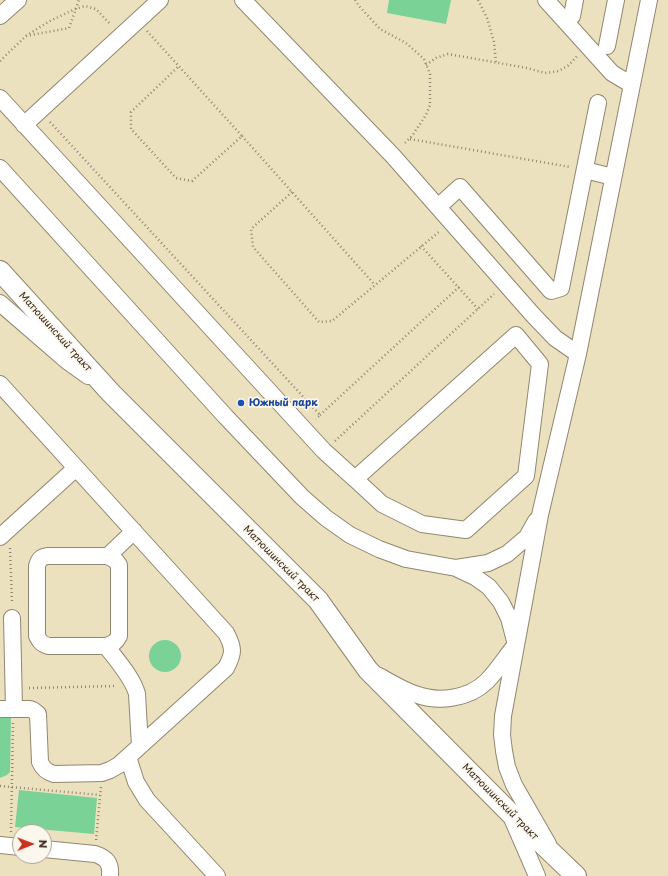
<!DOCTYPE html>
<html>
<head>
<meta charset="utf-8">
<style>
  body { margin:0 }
  #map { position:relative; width:668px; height:876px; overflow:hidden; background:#ebe1bf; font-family:"Playpen Sans",sans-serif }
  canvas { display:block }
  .north { position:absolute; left:12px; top:824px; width:40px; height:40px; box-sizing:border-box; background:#fbf7ec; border:1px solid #aea59a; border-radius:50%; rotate:89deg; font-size:11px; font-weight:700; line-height:16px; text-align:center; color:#3b2a1e }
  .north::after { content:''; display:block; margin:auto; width:14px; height:18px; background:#c8321e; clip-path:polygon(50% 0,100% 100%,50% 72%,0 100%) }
</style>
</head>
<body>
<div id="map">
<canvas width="668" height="876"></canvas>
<div class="north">N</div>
</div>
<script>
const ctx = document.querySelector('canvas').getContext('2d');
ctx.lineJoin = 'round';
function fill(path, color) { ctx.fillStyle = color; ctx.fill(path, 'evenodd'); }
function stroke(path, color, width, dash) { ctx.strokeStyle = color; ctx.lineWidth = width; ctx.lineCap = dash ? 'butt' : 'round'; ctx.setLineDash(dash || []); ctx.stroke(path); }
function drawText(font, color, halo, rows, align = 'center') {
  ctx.font = font + ' "Playpen Sans",sans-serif'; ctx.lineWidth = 3.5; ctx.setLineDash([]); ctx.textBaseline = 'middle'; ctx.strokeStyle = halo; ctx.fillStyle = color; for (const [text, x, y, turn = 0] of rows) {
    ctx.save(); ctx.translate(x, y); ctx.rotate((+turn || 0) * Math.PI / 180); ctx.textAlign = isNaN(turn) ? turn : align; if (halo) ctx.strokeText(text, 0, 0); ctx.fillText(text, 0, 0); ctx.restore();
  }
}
const green = new Path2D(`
  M389 0H451L446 24 387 13Z
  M149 656a16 16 0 1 1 32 0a16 16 0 1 1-32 0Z
  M0 716H11L10 772 7 775 0 778Z
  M19 790 97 798 94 834 15 827Z`);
const path = new Path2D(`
  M355 0 359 6 380 29 406 43 424 59 430 74V105L426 115 412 136 403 145
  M478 0 487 18 494 42 496 62
  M147 31 242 136 192 181 176 178 131 129V112L179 66
  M26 36 48 22 75 9 85 6 96 9 111 25
  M0 61 26 36 69 28 79 0
  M426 65 436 58 448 54 527 68 545 73 559 71 569 65 577 56
  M50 122 320 415 316 419
  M242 136 375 285
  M410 139 570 167
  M292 192 251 229 253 247 319 322 332 321 440 231
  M421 246 478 309
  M320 415 459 287
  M335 441 494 294
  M10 548 12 603
  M29 688 116 686
  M0 786 100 795
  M11 832 13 723
  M96 840 101 787`);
const minor = new Path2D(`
  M243 0 393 156 533 315 555 338 578 354
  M546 0 612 73 632 85
  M0 16 18 0
  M566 21 572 16 575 0
  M607 46 616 0
  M0 98 324 451 355 479
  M24 125 160 0
  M0 168 226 417 302 497 326 518 350 535 379 549 406 559 456 568 475 577 489 587 501 602 509 618 515 641
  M585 170 613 177
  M438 207 460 187 551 291 561 288 598 103
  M0 303 67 361 88 376
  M516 335 540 364 526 476 466 530 422 524 382 504 355 479Z
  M0 384 226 633C234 648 234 653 226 668L119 765 110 770 102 773 54 774C47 772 43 769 40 762L38 714 33 710 30 709H0
  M0 537 76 468
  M48 556H106C112 557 116 560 119 565V636C116 642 113 644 106 646H48C42 644 40 642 37 636V566C39 559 41 557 48 556Z
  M108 556 134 531
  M456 568 488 563 507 554 527 537 536 521
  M12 618 14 709
  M106 646C116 659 133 678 137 694L140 746
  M379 676C390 682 403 690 415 694 438 703 469 699 487 681 497 671 505 658 514 647
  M128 757 136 782 147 800 217 876
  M511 816 537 876
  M548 844 514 785 507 767 504 751 502 735 503 716 540 515 578 354 649 0
  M0 845 20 847
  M44 849 95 854C107 858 111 863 110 876`);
const major = new Path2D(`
  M0 271 111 393 318 600 368 670 509 812 576 876`);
const markers = [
  [241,403,4,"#1a4fb4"]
];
const streetNames = [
  ["Матюшинский тракт",55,332,48],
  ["Матюшинский тракт",281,564,45],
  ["Матюшинский тракт",500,802,45]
];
const transitNames = [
  ["Южный парк",249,403]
];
fill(green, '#7ad297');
stroke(minor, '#93866e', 18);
stroke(major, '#93866e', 22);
stroke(path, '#93866e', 2.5, [1, 3]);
stroke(minor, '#fff', 16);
stroke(major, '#fff', 20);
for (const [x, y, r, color] of markers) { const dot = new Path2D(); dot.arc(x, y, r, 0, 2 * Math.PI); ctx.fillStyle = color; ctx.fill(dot); stroke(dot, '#fbf7ec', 1.5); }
drawText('10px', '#3b2a1e', '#fbf7ec', streetNames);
drawText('bold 10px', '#164399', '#fbf7ec', transitNames, 'left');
</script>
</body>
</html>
